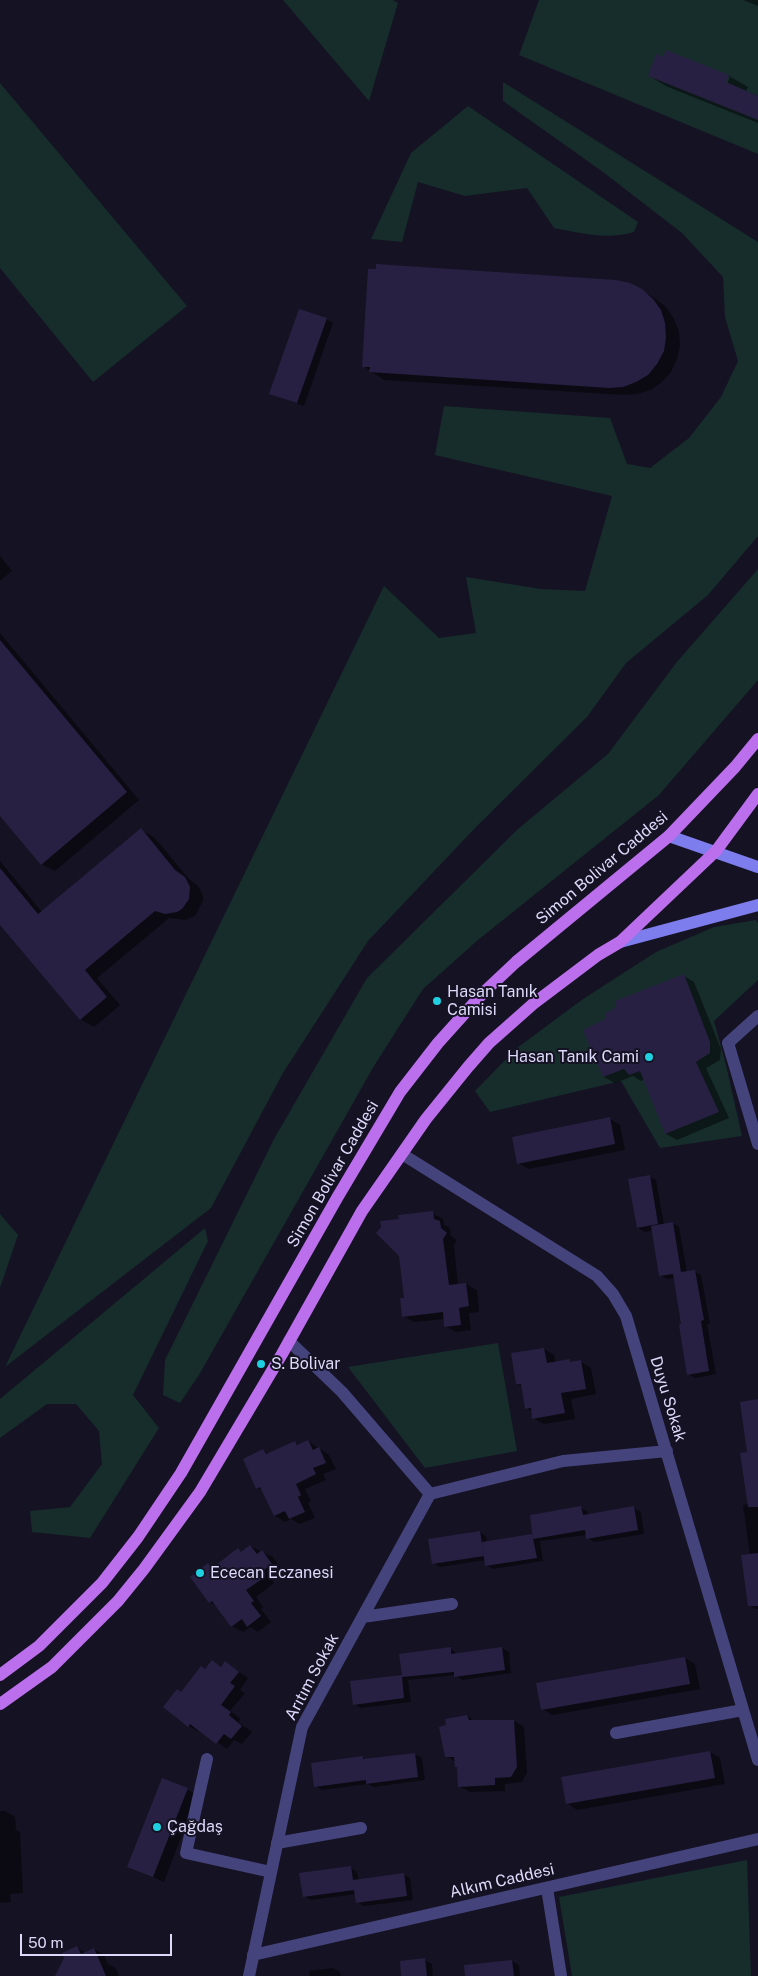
<!DOCTYPE html>
<html>
<head>
<meta charset="utf-8">
<style>
  body { margin:0 }
  #map { position:relative; width:758px; height:1976px; overflow:hidden; background:#151223; font-family:"Public Sans",sans-serif }
  canvas { display:block }
  .scale { position:absolute; left:20px; top:1934px; width:152px; height:22px; box-sizing:border-box; border:2px solid #ddd9fa; border-top:0; padding-left:6px; font-size:15px; line-height:18px; white-space:nowrap; color:#ddd9fa; -webkit-text-stroke:4px #151223; paint-order:stroke }
</style>
</head>
<body>
<div id="map">
<canvas width="758" height="1976"></canvas>
<div class="scale">50 m</div>
</div>
<script>
const ctx = document.querySelector('canvas').getContext('2d');
ctx.lineJoin = 'round';
function fill(path, color) { ctx.fillStyle = color; ctx.fill(path, 'evenodd'); }
function stroke(path, color, width, dash) { ctx.strokeStyle = color; ctx.lineWidth = width; ctx.lineCap = dash ? 'butt' : 'round'; ctx.setLineDash(dash || []); ctx.stroke(path); }
function drawText(font, color, halo, rows, align = 'center') {
  ctx.font = font + ' "Public Sans",sans-serif'; ctx.lineWidth = 4; ctx.setLineDash([]); ctx.textBaseline = 'middle'; ctx.strokeStyle = halo; ctx.fillStyle = color; for (const [text, x, y, turn = 0] of rows) {
    ctx.save(); ctx.translate(x, y); ctx.rotate((+turn || 0) * Math.PI / 180); ctx.textAlign = isNaN(turn) ? turn : align; if (halo) ctx.strokeText(text, 0, 0); ctx.fillText(text, 0, 0); ctx.restore();
  }
}
const green = new Path2D(`
  M283 0H393L398 3 369 101Z
  M539 0H758V154L519 55Z
  M503 82 758 242V536L708 595 626 663 587 717 476 827 368 941 283 1073 211 1208 5 1367 384 586 439 638 476 633 466 577 541 589 585 591 612 496 435 455 444 406 610 418 627 464 650 468 689 438 721 397 738 361 725 317 723 277 682 233 603 172 503 101Z
  M0 83 187 306 93 382 0 268Z
  M468 106 638 222 634 232C608 240 580 233 554 228L527 188 465 196 418 182 402 242 371 239 411 153Z
  M758 569V680L659 795 478 940 423 989 374 1066 199 1375 180 1403 163 1395 165 1360 274 1139 367 978 518 829 608 754 676 663Z
  M756 920 758 923V980L714 1021 726 1065 742 1136 660 1148 621 1081 490 1112 475 1091 517 1048 583 999 656 952 714 927Z
  M0 1214 18 1235 0 1288Z
  M205 1228 208 1241 133 1395 159 1428 90 1538 32 1532 30 1511 70 1507 102 1464 99 1431 76 1404H47L0 1438V1399Z
  M498 1343 517 1451 425 1468 348 1367Z
  M747 1860 751 1976H572L559 1897Z`);
const shadow = new Path2D(`
  M743 0H758V6Z
  M667 51 729 76 748 87 746 91 758 96V123L668 87 649 76 663 59ZM727 77H730L725 89 723 88Z
  M642 290 656 299 667 308 674 319 679 332 680 346 677 359 671 372 662 382 651 390 637 394 624 395 384 380 363 366Z
  M326 319 333 323 304 406 270 393Z
  M0 556 12 571 0 581Z
  M0 633 139 800 55 871 41 864 0 814Z
  M141 830 154 837 189 879 198 886 203 896V901L195 916 185 920 169 918 97 978 120 1005 94 1027 80 1019 0 923V861L42 912Z
  M684 976 694 982 721 1049 720 1060 706 1068 729 1118 677 1140 666 1134 645 1079 641 1081 633 1076 615 1083 604 1077Z
  M610 1119 620 1125 625 1150 529 1169 518 1163Z
  M649 1176 656 1180 664 1225 672 1223 679 1227 687 1272 694 1271 701 1275 710 1324H707L716 1374 695 1378 688 1374 675 1278 667 1279 660 1275 653 1230 645 1232 638 1228Z
  M432 1213 443 1219 444 1225 450 1228 451 1236 457 1240 454 1245 458 1285 466 1284 477 1290 479 1312 469 1313 471 1330 456 1332 445 1326 444 1319 414 1322 403 1316 405 1299 400 1220Z
  M544 1349 554 1355 556 1363 569 1361 574 1363 581 1362 591 1368 596 1394 571 1399 575 1419 544 1424 533 1418 532 1412 526 1408 523 1387 518 1384Z
  M758 1400V1609H756L749 1605 750 1555 743 1505 749 1504 748 1453Z
  M308 1441 329 1455 336 1469 323 1474 326 1480 305 1489 311 1501 308 1503 315 1518 300 1524 291 1519 285 1522 275 1516 263 1490 257 1488 263 1451 269 1454 295 1442 300 1445Z
  M581 1508 588 1512V1515L634 1508 641 1512 644 1534 594 1542 588 1538 587 1535 540 1541 543 1561 493 1569 487 1565 486 1560 440 1567 433 1563 480 1532 486 1536 487 1542 532 1535 534 1536Z
  M250 1546 273 1557 282 1570 271 1578 274 1583 256 1597 263 1607 261 1609 271 1622 258 1632 250 1627 243 1632 232 1626 218 1607 210 1602 209 1565 213 1567 238 1550 242 1552Z
  M450 1648 457 1654 502 1648 509 1652 511 1673 462 1680 455 1675 408 1680 411 1702 361 1708 354 1704Z
  M685 1658 695 1664 700 1689 552 1715 542 1709Z
  M213 1661 222 1667 226 1663 248 1678 240 1690 245 1693 230 1711 241 1719 238 1722 252 1732 242 1744 234 1740 227 1749 200 1730 199 1732 189 1726 182 1693Z
  M467 1716 475 1721H514L524 1727 527 1773 522 1782 505 1784V1791L470 1792 459 1786 458 1767 456 1762 446 1756Z
  M710 1752 720 1758 725 1784 577 1810 567 1803Z
  M415 1754 422 1758 425 1780 374 1787 368 1784 322 1790 316 1786 362 1757 367 1760Z
  M187 1789 197 1795 164 1882 129 1866Z
  M0 1811H5L15 1817 16 1830 20 1832 23 1893 10 1894 11 1902 0 1903Z
  M351 1868 357 1872 359 1880 403 1874 410 1878 413 1900 364 1906 357 1902 356 1894 311 1900 304 1896Z
  M77 1948 86 1953 94 1949 104 1955 108 1964 116 1968 119 1976H49H56Z
  M425 1960 432 1964 433 1976H403Z
  M512 1961 519 1965 520 1976H489Z
  M333 1968 340 1972 341 1976H310L309 1971Z`);
const building = new Path2D(`
  M666 50 729 75 726 82 758 96V120L648 76 656 54 663 57Z
  M376 264 616 280 630 283 642 289 653 299 661 310 665 323 666 338 664 351 657 364 648 375 636 382 623 387 609 388 369 372 370 367H362L368 269H376Z
  M299 309 327 318 297 403 269 394Z
  M0 640 127 792 41 865 0 816Z
  M141 828 175 870 185 877 190 887 189 899 182 909 177 912 165 914 155 911 85 970 107 997 80 1020 0 925V868L38 914Z
  M684 974 710 1042V1053L696 1062 719 1112 665 1134 640 1071 629 1075 624 1069 603 1077 583 1030 605 1019 606 1013 615 1008V1001Z
  M610 1117 615 1144 517 1164 512 1137Z
  M650 1175 658 1224 637 1228 628 1179Z
  M433 1211 434 1219 440 1221 441 1228 447 1233 443 1239 449 1285 466 1283 469 1306 459 1308 461 1325 444 1327 443 1312 402 1317 400 1298H404L399 1256 376 1233 381 1227 380 1221 399 1219 398 1215Z
  M673 1222 681 1272 695 1270 704 1320 701 1321 709 1371 687 1375 679 1325 681 1324 673 1274 659 1276 651 1226Z
  M544 1348 547 1363 570 1359V1362L581 1360 586 1389 561 1393 565 1413 532 1419 531 1408 525 1409 521 1384H516L511 1353Z
  M758 1399V1507H748L740 1453 747 1452 740 1402Z
  M308 1440 313 1450 319 1447 326 1463 313 1468 316 1474 296 1484 301 1495 298 1497 305 1512 289 1519 285 1511 274 1516 260 1487 256 1489 243 1459 263 1449 266 1454 295 1441 297 1445Z
  M581 1506 583 1515 634 1506 638 1530 586 1539 585 1530 533 1539 530 1515Z
  M480 1531 484 1556 432 1564 428 1539Z
  M532 1534 537 1558 485 1566 482 1542Z
  M250 1545 257 1554 262 1550 272 1564 261 1572 265 1577 246 1590 254 1601 251 1603 261 1616 247 1627 242 1619 231 1627 212 1601 209 1603 190 1577 208 1563 212 1568 238 1548 241 1552Z
  M758 1553V1606H748L741 1555Z
  M451 1647V1654L502 1647 505 1670 454 1677V1672L402 1677 404 1698 353 1705 350 1681 402 1675 399 1654Z
  M685 1657 690 1684 541 1710 536 1683Z
  M212 1660 221 1667 225 1661 239 1672 230 1683 235 1686 221 1705 231 1712 229 1715 242 1726 231 1739 224 1734 216 1744 190 1724 188 1727 163 1707 177 1689 181 1692 201 1666 205 1669Z
  M467 1715 469 1720H514L517 1767 511 1777 495 1778V1785L458 1787 457 1767H455L454 1757H445L439 1727 446 1725 445 1719Z
  M710 1751 715 1778 566 1804 561 1777Z
  M415 1753 418 1777 366 1784V1780L314 1787 311 1763 363 1756V1759Z
  M162 1778 188 1788 153 1877 127 1867Z
  M351 1866 353 1880 404 1873 407 1896 356 1903 354 1890 303 1897 299 1873Z
  M77 1946 81 1954 94 1948 106 1976H55L64 1958 62 1953Z
  M425 1958 427 1976H401L400 1961Z
  M512 1960 514 1976H465L464 1965Z`);
const pedestrian = new Path2D(`
  M547 1888 561 1976`);
const minor = new Path2D(`
  M758 1016 728 1043 758 1144
  M402 1154 597 1276 613 1294 626 1316 758 1760
  M430 1494 563 1461 667 1451
  M363 1617 452 1604
  M616 1733 743 1710
  M207 1759 186 1853 271 1872
  M277 1843 361 1828
  M253 1955 758 1839
  M249 1976 302 1727 430 1494 342 1392 289 1341`);
const secondary = new Path2D(`
  M669 836 758 867
  M620 942 758 905`);
const primary = new Path2D(`
  M0 1675 39 1646 102 1583 138 1537 181 1473 337 1198 400 1092 438 1043 483 993 516 962 669 836 735 767 758 739
  M0 1704 52 1667 118 1601 144 1569 200 1492 282 1354 362 1211 426 1119 468 1067 489 1043 533 1004 598 955 620 942 716 851 758 794`);
const markers = [
  [437,1001,5,"#1ed0e1"],
  [649,1057,5,"#1ed0e1"],
  [261,1364,5,"#1ed0e1"],
  [200,1573,5,"#1ed0e1"],
  [157,1827,5,"#1ed0e1"]
];
const streetNames = [
  ["Simon Bolivar Caddesi",602,868,-40],
  ["Simon Bolivar Caddesi",333,1174,-60],
  ["Duyu Sokak",668,1399,73],
  ["Arıtım Sokak",312,1677,-62],
  ["Alkım Caddesi",502,1881,-13]
];
const poiNames = [
  ["Hasan Tanık",447,992],
  ["Camisi",447,1010],
  ["Hasan Tanık Cami",639,1057,"right"],
  ["S. Bolivar",271,1364],
  ["Ececan Eczanesi",210,1573],
  ["Çağdaş",167,1827]
];
fill(green, '#162d2b');
fill(shadow, '#0007');
fill(building, '#272042');
stroke(pedestrian, '#44437c', 12);
stroke(minor, '#44437c', 12);
stroke(secondary, '#7e7dee', 12);
stroke(primary, '#bb6fec', 12);
for (const [x, y, r, color] of markers) { const dot = new Path2D(); dot.arc(x, y, r, 0, 2 * Math.PI); ctx.fillStyle = color; ctx.fill(dot); stroke(dot, '#151223', 2); }
drawText('16px', '#ddd9fa', '#151223', streetNames);
drawText('16px', '#ddd9fa', '#151223', poiNames, 'left');
</script>
</body>
</html>
